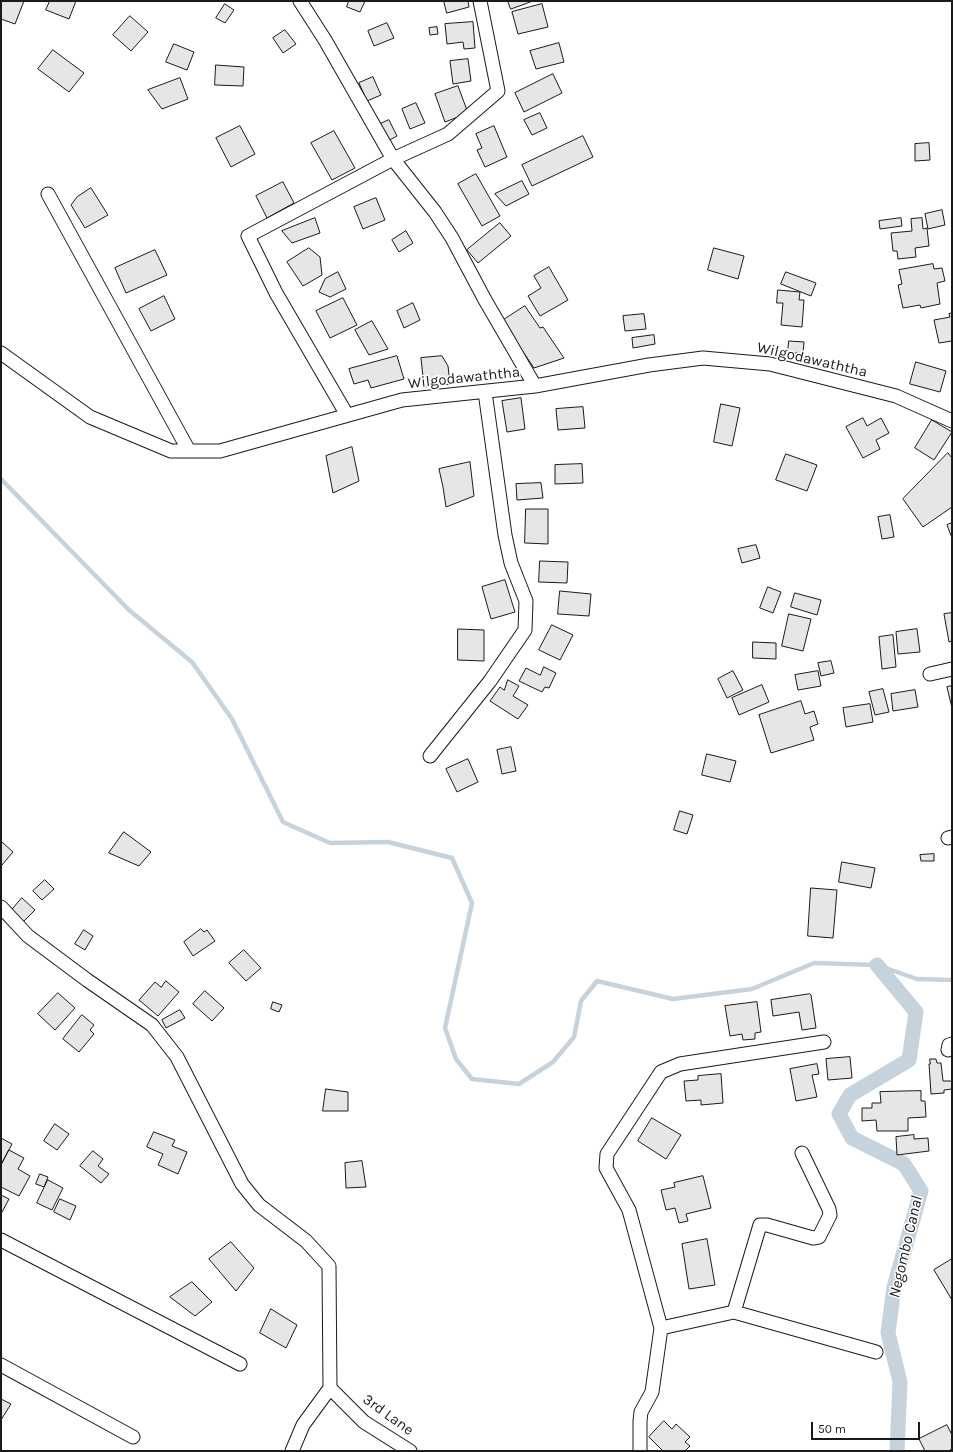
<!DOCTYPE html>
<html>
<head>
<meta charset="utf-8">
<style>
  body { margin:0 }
  #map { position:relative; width:953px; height:1452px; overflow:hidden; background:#fff; font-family:Karla,sans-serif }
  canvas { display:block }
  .frame { position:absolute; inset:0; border:2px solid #1a1a1a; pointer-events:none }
  .scale { position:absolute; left:811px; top:1422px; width:109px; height:18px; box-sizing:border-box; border:2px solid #1a1a1a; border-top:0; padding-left:5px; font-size:12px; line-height:14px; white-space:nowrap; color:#1a1a1a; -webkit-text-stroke:3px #fff; paint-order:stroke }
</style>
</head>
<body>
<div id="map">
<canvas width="953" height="1452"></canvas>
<div class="frame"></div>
<div class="scale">50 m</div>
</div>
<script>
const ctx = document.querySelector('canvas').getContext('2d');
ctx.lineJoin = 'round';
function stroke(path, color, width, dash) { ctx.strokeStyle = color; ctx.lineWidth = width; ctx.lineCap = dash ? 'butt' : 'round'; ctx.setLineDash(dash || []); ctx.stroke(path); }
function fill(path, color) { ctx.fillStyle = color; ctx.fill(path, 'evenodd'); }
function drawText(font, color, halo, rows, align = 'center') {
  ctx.font = font + ' Karla,sans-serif'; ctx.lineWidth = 3; ctx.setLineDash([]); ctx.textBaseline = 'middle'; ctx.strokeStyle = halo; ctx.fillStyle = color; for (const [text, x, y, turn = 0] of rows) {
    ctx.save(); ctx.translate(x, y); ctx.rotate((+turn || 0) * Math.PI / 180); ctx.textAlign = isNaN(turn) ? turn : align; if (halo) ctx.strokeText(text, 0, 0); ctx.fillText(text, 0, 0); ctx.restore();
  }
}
const stream = new Path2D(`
  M1 479 129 610 192 662 232 719 283 822 330 843 388 842 452 858 472 903 445 1028 456 1059 472 1079 519 1084 553 1062 574 1037 581 1001 597 981 673 999 752 989 814 963 877 965 917 979 952 980`);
const canal = new Path2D(`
  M877 965 916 1012 909 1060 850 1095 839 1114 852 1138 904 1164 921 1191 894 1287 888 1333 900 1382 897 1451`);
const building = new Path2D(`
  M1 1H24L15 24 1 19Z
  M50 1H76L69 19 46 10Z
  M349 1H365L360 12 347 7Z
  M444 1H468L469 7 447 13Z
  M508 1H533L511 9Z
  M225 4 234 10 225 23 216 18Z
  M542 4 548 27 518 34 512 12Z
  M130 16 148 32 131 51 113 35Z
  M473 22 475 48 464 49 463 42 447 44 445 24Z
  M387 23 394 38 374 46 368 31Z
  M437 27 438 34 430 35 429 28Z
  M285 30 296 44 283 53 273 38Z
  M559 43 564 62 536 69 530 51Z
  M174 44 194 52 187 70 166 62Z
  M53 50 84 73 69 92 38 69Z
  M468 59 471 81 453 84 450 61Z
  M216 65 244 67 243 86 215 85Z
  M553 74 562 93 524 112 515 93Z
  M373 77 381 95 367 101 359 83Z
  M180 78 188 99 162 109 148 90Z
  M458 86 468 113 445 122 435 94Z
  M416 103 425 123 410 129 402 109Z
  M540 113 547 128 532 135 524 120Z
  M389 120 397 136 384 143 376 126Z
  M240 126 255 154 231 167 216 138Z
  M494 126 507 157 485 167 477 150 482 148 476 134Z
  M334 131 355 168 332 180 311 143Z
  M583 136 593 157 532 186 522 165Z
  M929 143 930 160 915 161V144Z
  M476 174 500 216 482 226 458 184Z
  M522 181 529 194 506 206 495 194Z
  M283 182 294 203 267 218 256 196Z
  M91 188 108 215 85 228 71 205 77 197Z
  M376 198 385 220 363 229 354 207Z
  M942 210 945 225 928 229 925 214Z
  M315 218 320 233 292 243 282 231Z
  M901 218 902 226 880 229 879 221Z
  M922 218 923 229 927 228 929 246 915 248 916 257 898 259 897 251H893L891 233 912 231 911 219Z
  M500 223 511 236 478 263 467 250Z
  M406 231 413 243 399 252 392 240Z
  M309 248 320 257 322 275 303 286 287 262Z
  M714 248 744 256 738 279 708 270Z
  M155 250 167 275 126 293 115 268Z
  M933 264 934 269 942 268 945 281 937 283 940 304 921 308 920 305 903 308 898 285 902 284 899 270Z
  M549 267 568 300 540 316 528 296 541 288 534 276Z
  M338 272 346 289 330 297 319 292 325 279Z
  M786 272 816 283 811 296 781 284Z
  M778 290 800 292 799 300H804L802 327 781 325 783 303H777Z
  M164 296 175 319 151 331 139 309Z
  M343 298 357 325 330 338 316 311Z
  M413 303 420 320 404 328 397 311Z
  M525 306 540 328 543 327 564 358 534 368 502 321Z
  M952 313V341L939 343 934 320 950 317 949 314Z
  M644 314 646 329 625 331 623 316Z
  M372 321 388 349 369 355 355 330Z
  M654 335 655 344 633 348 632 338Z
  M789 341 804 342 803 354 788 352Z
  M397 356 404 379 371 388 368 380 354 384 349 369Z
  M442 356 448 366 450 384 424 387 421 358Z
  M916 362 946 371 940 392 910 384Z
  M521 398 525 429 507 432 502 401Z
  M721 404 740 408 732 446 714 442Z
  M583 407 585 428 558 430 556 409Z
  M863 418 867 426 881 418 889 433 876 440 880 449 863 458 846 427Z
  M932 420 952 432 934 460 915 448Z
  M352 447 359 481 333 493 326 456Z
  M948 453 952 458V507L923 527 903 499Z
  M786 454 817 465 807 491 776 480Z
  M470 462 474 496 446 507 443 487 439 469Z
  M582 464 583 483 555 484V465Z
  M541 483 543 498 517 500 516 484Z
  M526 509H548V544L525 543Z
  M890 515 894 537 882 539 878 517Z
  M952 523V538L947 525Z
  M756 545 760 558 742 563 738 549Z
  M540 561 568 562 567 583 539 582Z
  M505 580 515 612 491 619 482 587Z
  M768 587 781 592 773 613 760 608Z
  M560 591 591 594 589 616 558 614Z
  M795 593 821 600 817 615 791 607Z
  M952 613V641L949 642 944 614Z
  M789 614 811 619 803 651 782 646Z
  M552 625 573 635 560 660 539 650Z
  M458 629 484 630V661L458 660Z
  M917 629 920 652 898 654 896 632Z
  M893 635 896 667 882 669 879 637Z
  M753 642 776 643V659L753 658Z
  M831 661 834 673 821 676 818 663Z
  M544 667 556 673 549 688 545 687 542 692 519 681 526 668 540 675Z
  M733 671 743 690 727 698 718 679Z
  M818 671 821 686 798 690 795 675Z
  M508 680 519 686 513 696 528 705 518 719 490 701 500 687 504 690Z
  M762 685 769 702 739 715 732 698Z
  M952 686V708L947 687Z
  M883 689 889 712 875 715 869 692Z
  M915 690 918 707 893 711 891 694Z
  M801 701 805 714 814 711 818 724 810 727 814 740 771 753 759 715Z
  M870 704 873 722 846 727 843 708Z
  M511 747 516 771 502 774 497 750Z
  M707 754 736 761 730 782 702 775Z
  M468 759 478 782 457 792 446 769Z
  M680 811 693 815 687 834 674 830Z
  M124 832 151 852 139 866 109 853Z
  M1 841 13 852 2 865 1 864Z
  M934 854V861H921L920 855Z
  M842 862 875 868 871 888 839 882Z
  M45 880 54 889 42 900 33 891Z
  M811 888 837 890 833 938 808 936Z
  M22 898 35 910 23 922 11 911Z
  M201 929 204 932 207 930 215 941 193 956 184 942Z
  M84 930 93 936 85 950 75 944Z
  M244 950 261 968 246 981 229 963Z
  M166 981 179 992 158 1016 139 1000 155 982 161 987Z
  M205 991 224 1008 212 1021 193 1004Z
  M58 993 75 1008 55 1030 38 1014Z
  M810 994 811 995 816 1028 802 1030 799 1012 773 1016 771 1000Z
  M273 1002 282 1005 279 1012 271 1009Z
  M757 1002 761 1032 755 1033V1039L743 1040 742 1034 730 1036 725 1006Z
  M180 1010 185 1018 166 1028 162 1020Z
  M82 1015 94 1025 90 1030 94 1034 79 1052 63 1039Z
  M850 1057 852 1078 828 1080 826 1059Z
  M930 1059H936L937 1063H941L943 1081H952V1089L944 1090V1093L931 1094 929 1064H930Z
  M817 1064 819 1074 812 1075 817 1097 796 1101 790 1069Z
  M721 1074 723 1103 701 1105V1100L686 1101 684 1081 698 1080V1076Z
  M326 1089 348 1092V1111H323Z
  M921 1091V1101H925L926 1117 908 1118V1131H877L876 1120 862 1121V1108H872V1103H881L880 1092Z
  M652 1118 681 1135 666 1159 638 1141Z
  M55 1124 69 1134 57 1150 44 1141Z
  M154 1132 175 1140 172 1146 187 1152 178 1174 158 1165 163 1154 147 1147Z
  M914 1135V1139L928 1138 929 1151 897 1155 896 1137Z
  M1 1138 12 1144 1 1165Z
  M9 1150 24 1158 18 1169 30 1176 19 1196 1 1187V1165Z
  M93 1151 103 1159 98 1166 109 1174 101 1183 80 1166Z
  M362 1161 366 1187 346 1188 345 1163Z
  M40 1174 48 1177 44 1187 36 1184Z
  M703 1176 711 1208 686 1214 688 1221 679 1223 675 1208 666 1210 661 1190 675 1187 674 1183Z
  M48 1180 63 1188 52 1210 37 1203Z
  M1 1195 9 1199 1 1214Z
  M60 1199 76 1206 70 1220 54 1212Z
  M707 1239 715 1285 689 1289 682 1244Z
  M231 1242 254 1268 236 1291 209 1259Z
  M952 1259V1300L934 1270Z
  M192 1282 212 1302 195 1316 170 1297Z
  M271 1309 297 1325 286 1348 260 1333Z
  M1 1399 11 1404 1 1420Z
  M664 1421 672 1429 676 1424 690 1437 685 1442 690 1446 685 1451H663L649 1437Z
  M947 1425 952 1435V1449L948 1451H925L919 1439Z`);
const minor = new Path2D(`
  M300 1 325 40 393 159 435 212 452 238 485 300 535 386
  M48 194 189 451
  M1 353 90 417 171 451H220L402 400 535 386 649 365 703 358 770 364 896 396 952 421
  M347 415 276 293 248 236 393 159 448 134 498 91 480 1
  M930 674 952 669
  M430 756 490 681 525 630 526 601 511 563 505 535 485 392
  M948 838 952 837
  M1 907 28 936 87 980 152 1025 177 1057 242 1184 259 1205 306 1241 329 1266 330 1388 303 1425 292 1451
  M948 1050 949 1045 952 1044
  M1 1240 240 1364
  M734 1312 760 1225H767L813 1238 819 1237 830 1215 829 1209 802 1153
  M661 1328 734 1312 876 1352
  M1 1365 133 1437
  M330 1388 364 1422 410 1451
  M640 1451V1421L641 1412 652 1392 661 1328 629 1210 606 1168 607 1154 661 1072 680 1064 824 1042`);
const streetNames = [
  ["Wilgodawaththa",812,360,13],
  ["Wilgodawaththa",464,378,-6],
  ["3rd Lane",388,1415,36]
];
const waterNames = [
  ["Negombo Canal",906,1247,-77]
];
stroke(stream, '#c6d2dc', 4.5);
stroke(canal, '#c6d2dc', 15);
fill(building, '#e6e6e6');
stroke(building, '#1a1a1a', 1);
stroke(minor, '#1a1a1a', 15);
stroke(minor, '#fff', 13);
drawText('15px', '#1a1a1a', '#fff', streetNames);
drawText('italic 16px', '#1a1a1a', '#fff', waterNames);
</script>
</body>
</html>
